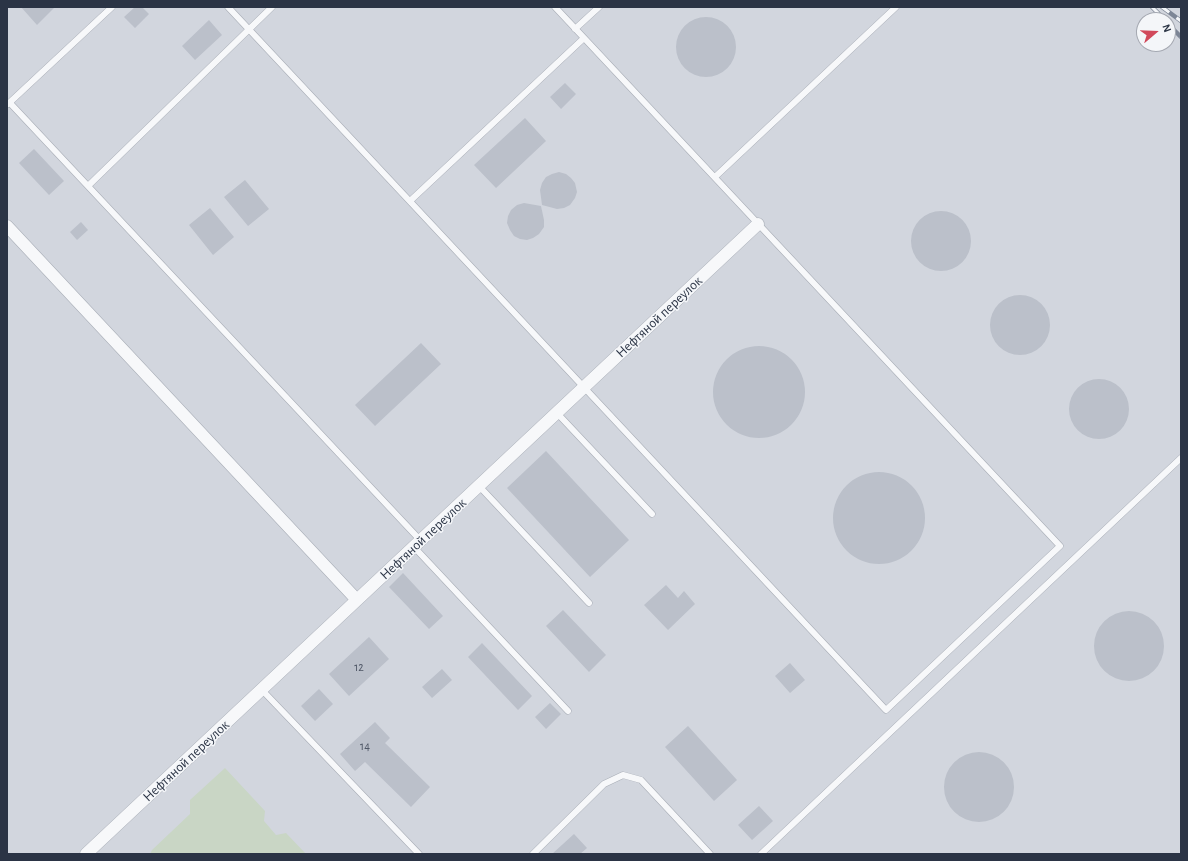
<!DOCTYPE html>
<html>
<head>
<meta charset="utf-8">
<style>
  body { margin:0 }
  #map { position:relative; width:1188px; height:861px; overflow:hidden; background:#e4e7ec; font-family:"Alegreya Sans",sans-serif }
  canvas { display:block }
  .frame { position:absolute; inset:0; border:8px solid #2b3445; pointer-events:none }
  .north { position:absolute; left:1136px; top:12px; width:40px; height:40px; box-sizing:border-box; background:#f4f6f9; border:1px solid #a4a8b1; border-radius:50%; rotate:71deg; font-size:11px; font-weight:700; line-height:16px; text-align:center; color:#2b3445 }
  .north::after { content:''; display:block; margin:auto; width:14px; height:18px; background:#d1495b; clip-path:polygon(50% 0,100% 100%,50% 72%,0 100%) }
</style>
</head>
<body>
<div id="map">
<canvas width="1188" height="861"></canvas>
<div class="frame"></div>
<div class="north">N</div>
</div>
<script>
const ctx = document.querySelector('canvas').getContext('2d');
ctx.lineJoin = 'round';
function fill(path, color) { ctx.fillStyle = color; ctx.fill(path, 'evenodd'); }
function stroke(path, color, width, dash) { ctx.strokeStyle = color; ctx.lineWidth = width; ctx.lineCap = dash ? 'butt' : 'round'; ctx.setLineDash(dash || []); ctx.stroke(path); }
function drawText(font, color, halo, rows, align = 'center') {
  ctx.font = font + ' "Alegreya Sans",sans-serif'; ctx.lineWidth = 3; ctx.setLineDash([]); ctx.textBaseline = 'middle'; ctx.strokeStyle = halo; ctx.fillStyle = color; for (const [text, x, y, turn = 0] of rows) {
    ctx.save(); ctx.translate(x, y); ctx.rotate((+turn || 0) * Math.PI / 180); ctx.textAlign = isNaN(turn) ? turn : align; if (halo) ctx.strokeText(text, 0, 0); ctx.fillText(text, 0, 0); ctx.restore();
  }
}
const built = new Path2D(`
  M7 7H1181V854H7ZM1144 20H1168V44H1144Z`);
const green = new Path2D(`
  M225 768 265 811 264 821 276 835 286 833 306 854H150L152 850 190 814V800Z`);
const building = new Path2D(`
  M21 7H55L37 25Z
  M135 7H142L149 14 135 28 124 17Z
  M676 47a30 30 0 1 1 60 0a30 30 0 1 1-60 0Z
  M209 20 222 35 195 60 182 46Z
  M565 83 576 94 561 109 550 97Z
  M525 118 546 141 496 188 474 165Z
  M34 149 64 181 49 195 19 163Z
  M559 172 566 174 571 178 575 183 577 192 575 198 570 205 564 208 557 209 542 205 540 190 542 183 546 177 552 174Z
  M245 180 269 209 248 226 224 197Z
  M524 203 541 206 544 220V227L539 234 533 238 527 240 520 239 514 236 510 230 507 223 508 216 511 210 517 205Z
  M210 208 234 237 213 255 189 225Z
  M911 241a30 30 0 1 1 60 0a30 30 0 1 1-60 0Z
  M81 222 88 230 77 240 70 232Z
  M990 325a30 30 0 1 1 60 0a30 30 0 1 1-60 0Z
  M421 343 441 364 375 426 355 405Z
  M713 392a46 46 0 1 1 92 0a46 46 0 1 1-92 0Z
  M1069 409a30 30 0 1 1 60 0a30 30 0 1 1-60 0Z
  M546 451 629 540 590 577 507 488Z
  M833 518a46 46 0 1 1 92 0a46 46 0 1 1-92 0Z
  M403 573 443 616 429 629 389 587Z
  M666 585 678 598 684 591 695 604 668 630 644 605Z
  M563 610 606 655 589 672 546 626Z
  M1094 646a35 35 0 1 1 70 0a35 35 0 1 1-70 0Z
  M369 637 389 659 349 696 329 674Z
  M482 643 532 696 518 710 468 657Z
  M790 663 805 680 790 693 775 676Z
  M442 669 452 680 432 698 422 687Z
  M319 689 333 704 315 721 301 706Z
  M550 703 561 714 546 729 535 717Z
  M375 722 390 738 385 743 430 787 411 807 365 762 355 771 340 754Z
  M688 726 737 780 714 801 665 747Z
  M944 787a35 35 0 1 1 70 0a35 35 0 1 1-70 0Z
  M759 806 773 821 752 840 738 825Z
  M574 834 587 848 580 854H552Z`);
const service = new Path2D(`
  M228 7 886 710 1060 546 555 7
  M575 29 599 7
  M10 103 421 541
  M8 104 112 7
  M715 177 896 7
  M88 186 272 7
  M410 201 584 38
  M557 413 652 514
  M479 486 589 603
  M414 547 568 711
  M262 690 419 854
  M533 854 604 784 623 775 641 780 710 854
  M761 854 1181 458`);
const minor = new Path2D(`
  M7 226 357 600
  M86 854 758 224`);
const rail = new Path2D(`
  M1152 7 1165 20
  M1162 7 1181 21
  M1168 24 1181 37`);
const numberNames = [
  ["12",359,667],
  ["14",365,746]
];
const streetNames = [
  ["Нефтяной переулок",659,317,-43],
  ["Нефтяной переулок",423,539,-43],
  ["Нефтяной переулок",186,761,-43]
];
fill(built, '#d2d6de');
fill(green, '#c9d6c5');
fill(building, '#bbc0ca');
stroke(service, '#a9aeb7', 7);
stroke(minor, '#a9aeb7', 13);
stroke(service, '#f7f8fa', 6);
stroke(minor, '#f7f8fa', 12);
stroke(rail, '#7d8696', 4.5);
stroke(rail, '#f4f6f9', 3, [9]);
drawText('12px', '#4f5766', null, numberNames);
drawText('14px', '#2b3445', '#f4f6f9', streetNames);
</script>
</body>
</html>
